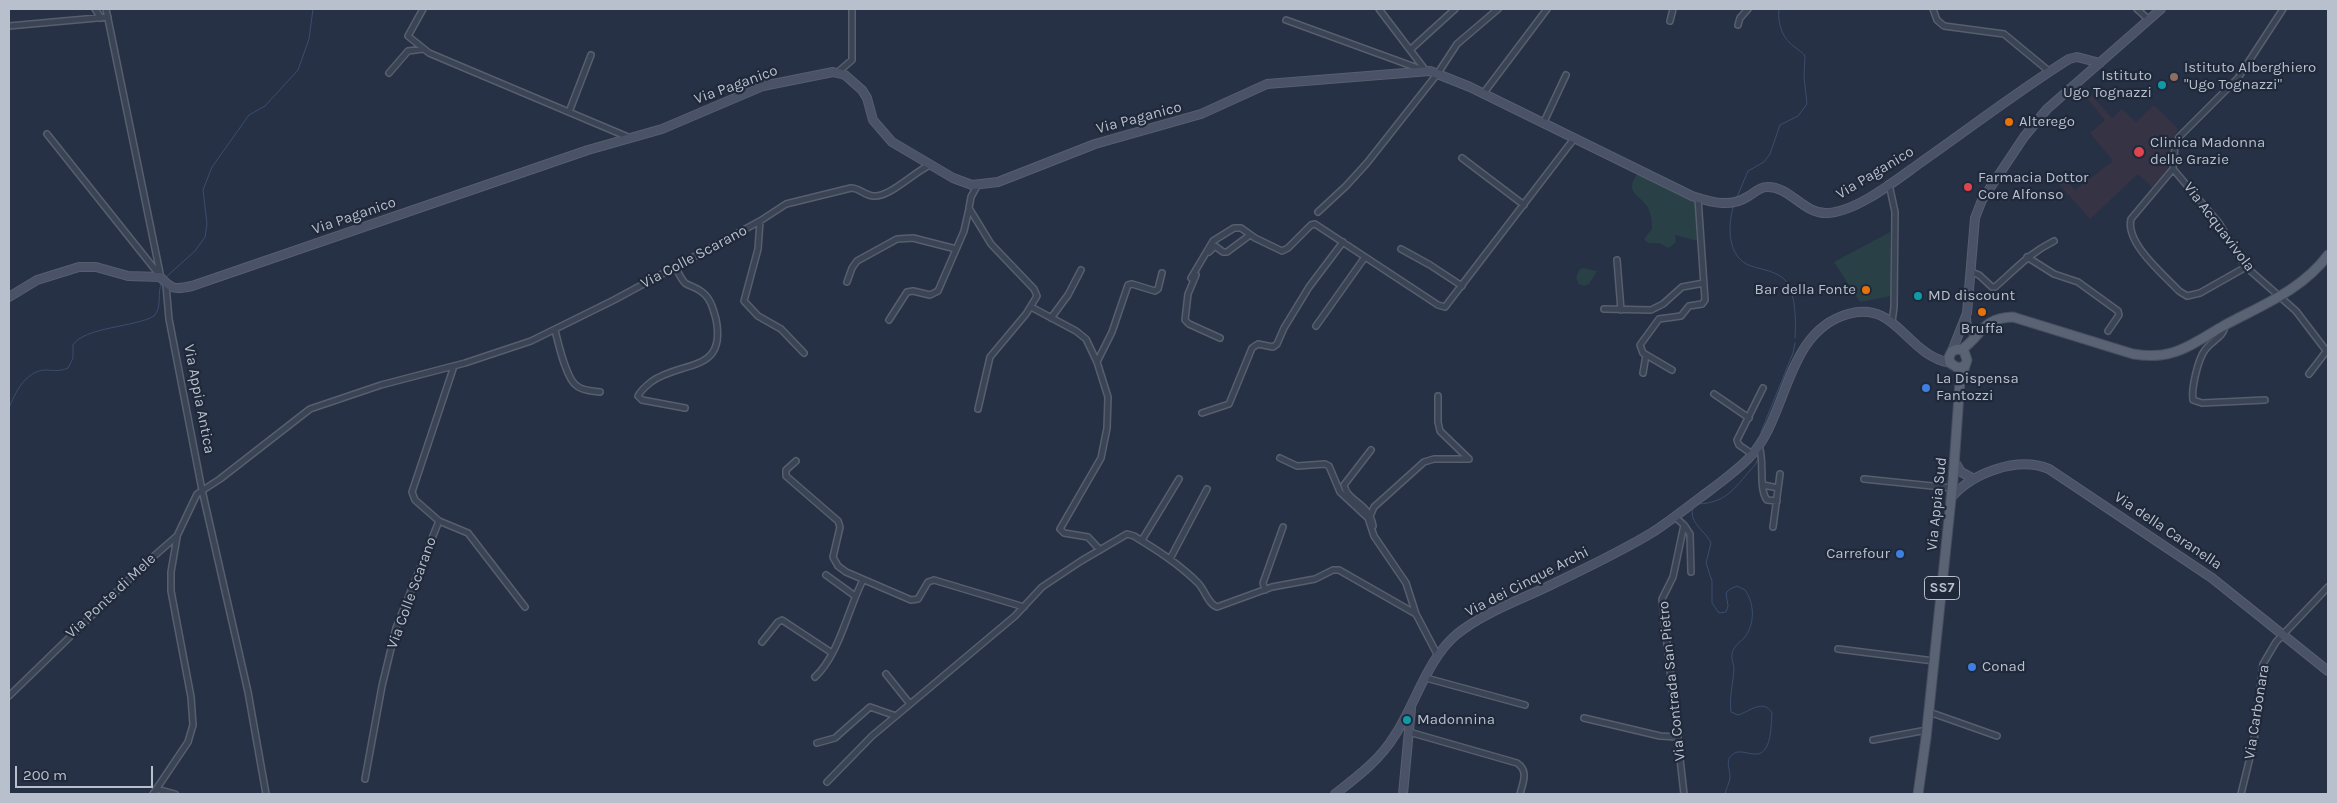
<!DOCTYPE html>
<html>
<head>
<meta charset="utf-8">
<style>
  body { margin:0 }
  #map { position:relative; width:2337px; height:803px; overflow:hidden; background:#263145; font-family:Karla,sans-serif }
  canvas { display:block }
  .frame { position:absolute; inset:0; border:10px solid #b8bfcd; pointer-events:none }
  .scale { position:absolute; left:15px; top:766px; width:138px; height:22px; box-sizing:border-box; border:2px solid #b8bfcd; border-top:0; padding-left:6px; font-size:15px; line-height:18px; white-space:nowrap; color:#b8bfcd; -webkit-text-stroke:4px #1f293a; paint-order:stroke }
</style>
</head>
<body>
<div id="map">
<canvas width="2337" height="803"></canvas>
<div class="frame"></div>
<div class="scale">200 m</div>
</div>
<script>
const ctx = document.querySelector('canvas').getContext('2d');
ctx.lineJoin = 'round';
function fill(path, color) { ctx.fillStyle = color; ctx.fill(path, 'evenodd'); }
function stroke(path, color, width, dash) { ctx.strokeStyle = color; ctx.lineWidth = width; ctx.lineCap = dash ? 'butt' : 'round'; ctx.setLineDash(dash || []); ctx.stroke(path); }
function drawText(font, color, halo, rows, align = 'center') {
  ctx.font = font + ' Karla,sans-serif'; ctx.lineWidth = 4.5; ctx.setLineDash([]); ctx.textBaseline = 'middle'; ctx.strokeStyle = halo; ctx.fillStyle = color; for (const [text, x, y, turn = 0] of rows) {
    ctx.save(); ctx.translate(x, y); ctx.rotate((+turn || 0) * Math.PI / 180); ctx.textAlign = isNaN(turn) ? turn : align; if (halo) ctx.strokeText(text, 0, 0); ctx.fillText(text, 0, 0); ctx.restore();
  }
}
const medical = new Path2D(`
  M2082 84 2112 118 2122 109 2136 122 2154 105 2178 129 2173 140 2168 170 2152 187 2138 174 2090 219 2057 182 2063 177 2075 190 2113 161 2090 133 2105 120 2078 88Z`);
const green = new Path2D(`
  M1637 174 1684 197 1695 200 1697 241 1675 235 1676 242 1669 248 1659 243H1648L1644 239 1652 229C1652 222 1651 212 1647 206 1637 193 1625 192 1637 174Z
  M1890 232 1891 296 1860 302 1834 262Z
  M1583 268 1597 271 1589 284 1584 286 1579 284 1576 278 1579 270Z`);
const stream = new Path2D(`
  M1737 197 1748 171 1764 162 1770 154 1780 125 1798 116 1807 104 1804 77 1805 56C1802 52 1800 51 1796 48 1783 40 1777 24 1779 9
  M1734 205C1727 225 1727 258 1751 266 1763 270 1777 271 1786 281 1796 293 1796 323 1795 338
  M166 277 195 251 205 237 207 224 203 190 212 167 249 115 265 106 298 70 309 39 313 9
  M9 408C15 393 25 372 44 370 52 370 59 372 68 368L73 358V345C84 327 136 327 154 316 163 306 156 294 162 282
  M1761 432 1793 353 1795 343
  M1698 504C1729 503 1736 485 1755 465L1758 459
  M1693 508C1688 523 1706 531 1711 543L1706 563 1712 581V603L1719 613 1726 612 1728 606 1726 593 1730 589 1737 586 1745 590C1755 604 1755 625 1744 638 1739 643 1733 647 1732 654 1731 659 1734 664 1734 669 1733 684 1729 698 1731 712L1738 715C1749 712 1763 698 1772 713 1771 724 1772 751 1758 754 1751 755 1744 751 1737 752 1723 758 1730 766 1730 778 1729 784 1726 789 1725 794`);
const street = new Path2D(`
  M95 9 101 18
  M106 9 161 278
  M423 9 408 36 429 53 628 137
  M1379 9 1426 71
  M1933 9 1937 20 1944 26 2004 34 2050 72
  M2137 9 2149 20
  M2283 9 2238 78 2179 137 2175 147 2173 169 2219 223 2245 266 2296 311 2328 353
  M1286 20 1423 70
  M1670 21 1673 9
  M1738 25 1740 18 1748 9
  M9 26 108 17
  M1410 50 1455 9
  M838 72 852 60V9
  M389 73 408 51 423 49
  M1483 94 1547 9
  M569 112 591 55
  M1543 124 1566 75
  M47 134 161 277
  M1462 158 1524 205
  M2173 169 2131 219C2125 243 2164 275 2179 291L2187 296 2200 293 2246 267
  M1889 184 1895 212 1894 307 1892 322
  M977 186 971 197 969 208 991 244 1034 289 1037 296 1026 314 990 357 978 409
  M1318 212 1346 186 1367 163 1438 73 1457 44 1498 9
  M760 221 758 249 744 301 758 316 781 329 804 353
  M1401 249 1430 265 1462 286
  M1209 252 1215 246 1223 252H1227L1250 235
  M2027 257 2054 274 2078 282 2118 311 2119 315 2108 331
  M1617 260 1621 310
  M675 266C678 272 681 279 685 283 689 286 695 287 699 290 710 296 713 308 716 319 727 374 681 360 651 382 646 386 641 390 638 396L642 400 685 408
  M1971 272 1979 275 1992 287H1995C2016 269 2028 254 2054 241
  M1196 275 1188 294 1185 320 1189 324 1220 338
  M1191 278 1213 241 1234 228H1241L1255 238 1282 251 1288 248 1311 225 1315 224 1438 305 1445 307 1573 140
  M847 282 852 268 857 261 897 239 913 238 956 249
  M166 285 169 319 202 490 248 692 266 794
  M1031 307 1076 331 1086 339 1097 362 1108 397 1107 428 1101 458 1060 529 1064 533 1088 537 1100 550
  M1604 309 1651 310 1663 304 1682 287 1704 283
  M1051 318 1068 295 1081 270
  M889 320 907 292 913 291 930 295 938 291 964 231 969 209
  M1316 326 1365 257
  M2225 326C2224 337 2211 341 2205 350 2198 359 2191 389 2193 400L2202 403 2265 400
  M555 330C558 342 566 379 577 386 583 391 593 391 600 392
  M1097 362 1112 332 1128 285 1132 284 1155 291 1158 289 1162 273
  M1672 370 1643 353 1640 345 1659 319 1681 316 1689 306 1702 304 1705 300 1698 198
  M1643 373 1646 355
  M2309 374 2328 349
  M1714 394 1749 418
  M1202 413 1229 404 1252 348 1258 344 1273 347 1277 344 1284 328 1309 287 1343 242
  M1759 446C1765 462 1758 488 1767 500L1777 501
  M1371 450 1344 485C1348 503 1369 502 1373 526
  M1752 454 1739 445 1737 440 1763 388
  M1280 458 1297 466 1325 464 1329 466 1340 492 1368 518 1374 536 1406 583 1416 614
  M796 461 786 470V476L838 521 840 527 833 557 838 566 846 572 911 600 918 599 928 582 934 580 1024 607
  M1864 479 1952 488
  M1763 485 1778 488
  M1371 514 1374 507 1424 462 1434 459H1469L1440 431 1438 422V396
  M1675 517 1684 525 1673 577 1662 599 1684 794
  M439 521 468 533 525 607
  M1684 525 1690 534 1691 572
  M1773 527 1780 474
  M1142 540 1179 479
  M1170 559 1207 489
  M826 575 855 596
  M1265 590 1263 583 1283 527
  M762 642 778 622 782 620 832 653
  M1838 649 1934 661
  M886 674 910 704
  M815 677C839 655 848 609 863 580
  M1426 678 1525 705
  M9 696 146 563 177 536 197 494 220 479 310 409 381 385 465 363 531 341 614 300 760 221 786 204 851 188C860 188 865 196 874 196 890 197 914 172 930 165
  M1929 712 1997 736
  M1584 718 1660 736 1678 737
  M1409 732 1517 763C1529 771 1523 782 1520 794
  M1873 740 1927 730
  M817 743 835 738 870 707 896 716
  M365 779 382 686 396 628 439 521 415 500 412 492 454 366
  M827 782 872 736 1015 616 1042 587 1081 561 1127 534 1134 536C1157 550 1179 564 1198 583 1205 590 1208 604 1217 607L1272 587 1315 579 1333 570H1339L1416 614 1438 656
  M156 789 175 794
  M153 794 188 742 193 725 191 697 171 591V572L177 537
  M2241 794 2254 741 2263 664 2276 642 2328 587`);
const secondary = new Path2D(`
  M9 297 37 280 79 267H96L128 276 160 277C172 289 174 290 192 286L588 150 662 129 763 86 833 72 845 75 862 90 867 98 873 120 892 142 953 178 972 185 998 182 1095 144 1201 114 1267 84 1430 71 1470 87 1692 196C1710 202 1730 208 1747 197 1753 194 1759 187 1767 187 1790 186 1804 215 1828 213 1858 211 1896 180 1920 163 1970 128 2018 91 2069 59L2077 57 2100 63
  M1966 318 1967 327 1971 331H1978
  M1952 351 1967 313 1975 218 1982 200 2024 137 2047 109 2161 9
  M1955 462 1961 472 1974 479
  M1951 498C1972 473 2017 456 2049 469L2212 578 2328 671
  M1335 794C1357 777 1380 760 1395 735 1416 703 1427 659 1457 634 1486 611 1523 599 1555 583 1588 567 1622 551 1653 532 1670 521 1686 508 1701 497 1717 485 1734 473 1748 459 1789 418 1784 332 1848 314 1897 300 1905 354 1950 363
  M1403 794 1411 709`);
const primary = new Path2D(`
  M1961 350C1983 335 1981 318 2013 317L2133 354C2146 356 2158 357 2171 353 2190 348 2207 335 2225 325 2262 305 2302 290 2328 255
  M1918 794 1926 738 1953 480 1960 381 1967 360 1964 351 1958 349 1952 351 1949 357 1950 363 1958 368 1964 366`);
const markers = [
  [2174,77,5,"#8d6e63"],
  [2162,85,5,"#0f9aa8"],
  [2009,122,5,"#e8710a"],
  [2139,152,6,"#e0444e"],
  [1968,187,5,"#e0444e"],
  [1866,290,5,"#e8710a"],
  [1918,296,5,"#0f9aa8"],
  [1982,312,5,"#e8710a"],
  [1926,388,5,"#3f7fe0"],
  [1900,554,5,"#3f7fe0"],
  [1972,667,5,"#3f7fe0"],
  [1407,720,5,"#0f9aa8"]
];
const shields = [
  [1942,588,35]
];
const shieldNames = [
  ["SS7",1942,588]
];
const poiNames = [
  ["Istituto Alberghiero",2184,68],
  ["\"Ugo Tognazzi\"",2184,85],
  ["Istituto",2152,76,"right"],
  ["Ugo Tognazzi",2152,93,"right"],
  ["Alterego",2019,122],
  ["Clinica Madonna",2150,143],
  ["delle Grazie",2150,160],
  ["Farmacia Dottor",1978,178],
  ["Core Alfonso",1978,195],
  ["Bar della Fonte",1856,290,"right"],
  ["MD discount",1928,296],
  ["Bruffa",1982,329,"center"],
  ["La Dispensa",1936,379],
  ["Fantozzi",1936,396],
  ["Carrefour",1890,554,"right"],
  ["Conad",1982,667],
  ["Madonnina",1417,720]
];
const streetNames = [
  ["Via Paganico",736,85,-20],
  ["Via Paganico",1139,118,-15],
  ["Via Paganico",1875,173,-31],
  ["Via Paganico",354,216,-19],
  ["Via Acquavivola",2219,227,53],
  ["Via Colle Scarano",694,257,-28],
  ["Via Appia Antica",199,399,79],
  ["Via Appia Sud",1937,504,-84],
  ["Via della Caranella",2168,531,34],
  ["Via dei Cinque Archi",1527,582,-27],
  ["Via Colle Scarano",412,593,-70],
  ["Via Ponte di Mele",111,596,-43],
  ["Via Contrada San Pietro",1672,681,-96],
  ["Via Carbonara",2257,712,-81]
];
fill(medical, '#363345');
fill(green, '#284046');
stroke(stream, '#3b4d6e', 1);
stroke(street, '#565f6e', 8);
stroke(secondary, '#565f6e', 10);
stroke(primary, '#444d5d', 11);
stroke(street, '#3b4454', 5);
stroke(secondary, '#495267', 8);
stroke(primary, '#596374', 9);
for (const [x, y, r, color] of markers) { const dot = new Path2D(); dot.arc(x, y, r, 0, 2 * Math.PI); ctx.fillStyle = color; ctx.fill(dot); stroke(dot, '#1f293a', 2); }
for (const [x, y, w] of shields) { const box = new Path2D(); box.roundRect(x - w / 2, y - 11.5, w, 23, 4); ctx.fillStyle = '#1f293a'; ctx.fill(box); stroke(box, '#b8bfcd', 1); }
drawText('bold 14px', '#b8bfcd', null, shieldNames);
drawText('15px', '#b8bfcd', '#1f293a', poiNames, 'left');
drawText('15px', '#b8bfcd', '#1f293a', streetNames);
</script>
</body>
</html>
